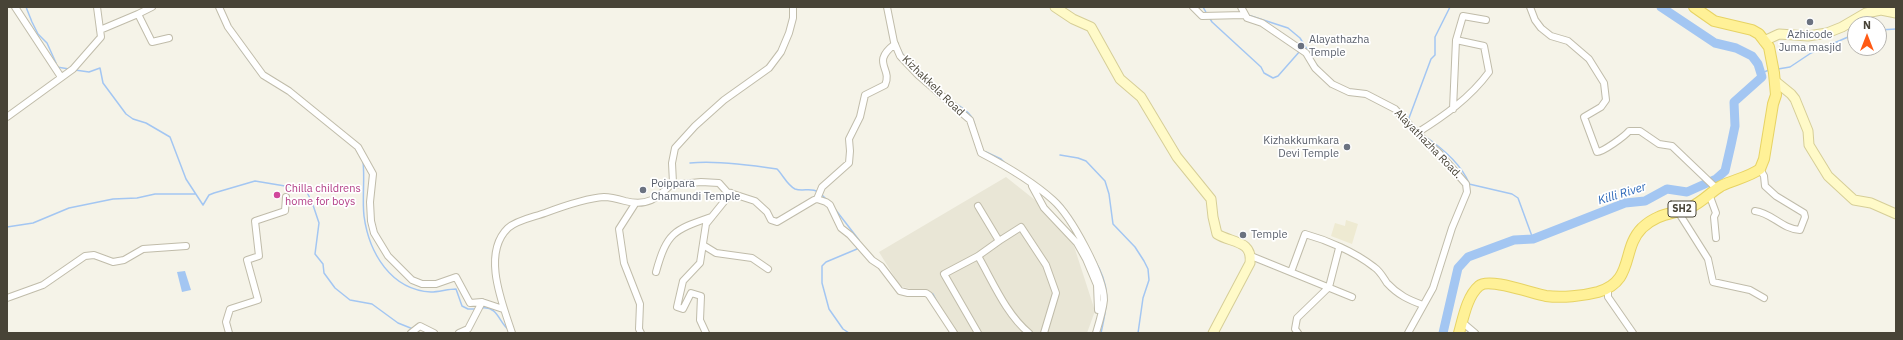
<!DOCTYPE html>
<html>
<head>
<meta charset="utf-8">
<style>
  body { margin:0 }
  #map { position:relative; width:1903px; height:340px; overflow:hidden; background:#f5f3e8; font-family:"IBM Plex Sans",sans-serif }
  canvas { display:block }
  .frame { position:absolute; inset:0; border:8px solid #484437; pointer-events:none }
  .north { position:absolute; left:1847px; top:16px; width:40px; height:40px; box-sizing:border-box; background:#fff; border:1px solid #b6b4af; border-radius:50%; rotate:0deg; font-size:11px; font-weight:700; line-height:16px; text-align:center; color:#484437 }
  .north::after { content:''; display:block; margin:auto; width:14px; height:18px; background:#ff5b15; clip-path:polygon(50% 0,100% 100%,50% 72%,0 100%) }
</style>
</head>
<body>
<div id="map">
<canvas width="1903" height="340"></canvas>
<div class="frame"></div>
<div class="north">N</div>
</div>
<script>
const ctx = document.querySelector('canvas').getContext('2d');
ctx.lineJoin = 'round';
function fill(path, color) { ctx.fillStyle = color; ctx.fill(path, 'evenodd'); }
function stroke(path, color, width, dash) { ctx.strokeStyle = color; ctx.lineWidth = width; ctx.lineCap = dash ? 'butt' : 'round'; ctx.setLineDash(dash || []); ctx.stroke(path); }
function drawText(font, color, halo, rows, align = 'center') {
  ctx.font = font + ' "IBM Plex Sans",sans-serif'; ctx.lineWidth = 3.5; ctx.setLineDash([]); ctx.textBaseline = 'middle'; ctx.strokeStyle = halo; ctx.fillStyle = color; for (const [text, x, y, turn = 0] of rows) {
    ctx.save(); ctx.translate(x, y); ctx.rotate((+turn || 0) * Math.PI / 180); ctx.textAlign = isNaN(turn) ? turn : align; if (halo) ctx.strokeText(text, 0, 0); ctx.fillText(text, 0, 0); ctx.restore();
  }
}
const residential = new Path2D(`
  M1006 177 1035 200 1073 243 1095 311 1087 333H954L932 295 900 286 879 252Z`);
const education = new Path2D(`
  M1346 220 1358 224 1352 244 1331 236 1335 223 1345 226Z`);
const water = new Path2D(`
  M185 271 191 290 182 292 177 272Z`);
const stream = new Path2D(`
  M26 7 32 22 38 34 47 43 56 63
  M1203 7 1207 14
  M1248 15 1288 28 1300 38 1310 54
  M1209 17 1212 22 1261 67 1264 73 1273 78 1278 76 1300 51
  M1879 30 1896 29
  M239 47 255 69
  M900 49 904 56
  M907 59 932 83
  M1316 64 1321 70
  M57 67 69 69
  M1758 67 1764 72 1769 70
  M1778 69 1790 67 1811 53 1855 34
  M75 70 89 72 100 68 103 83 126 114 133 119 146 123 170 137 186 179 203 205 209 195 214 193 255 181 291 187 303 185 312 202 319 223 315 254 323 264 324 273 335 288 350 300 372 304 398 323 413 329
  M955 103C964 109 974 115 975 127
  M1398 109 1409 120
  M1409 118 1431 59 1435 55V37L1450 7
  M1423 135C1441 147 1460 162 1469 183
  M986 152 1001 159 1005 163
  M1060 155 1078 158 1086 161 1105 181 1109 194 1113 224 1135 247 1144 261 1148 269 1149 280 1143 298 1138 333
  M363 161C365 180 362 198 364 216 369 253 391 290 431 292 439 292 448 289 456 289L462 306 468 309H476
  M690 163C716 160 751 165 777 169 783 175 787 185 795 189 803 192 811 187 818 192
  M1469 184 1512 194 1518 198 1533 239
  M1040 186 1063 206
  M821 194 827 200
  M835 209 859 240V243
  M7 227 33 223 69 208 113 199 137 198 155 194H195
  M1094 259C1111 287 1108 302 1101 333
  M930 293 933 294 937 302
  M482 308C498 306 499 323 509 330
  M849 333 843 329 829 309 822 283V266L826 262 857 249V246`);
const river = new Path2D(`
  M1443 333 1458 268 1468 257 1514 240 1533 239 1625 203 1645 201 1667 189 1687 192 1716 179 1725 171 1731 145 1735 126 1734 102 1762 77 1758 64 1752 56 1736 48 1715 43 1661 7`);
const street = new Path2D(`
  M15 7 61 77
  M219 7 228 27 263 75 289 91 358 147 373 174 370 202 371 221 374 233 388 256 412 280 422 284H436L456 277 470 303 482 302
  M887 7 894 42 900 56 918 75 970 120 981 153C1006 166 1032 181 1053 200 1071 216 1104 276 1104 300 1103 310 1099 323 1096 333
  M1193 7 1202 16 1244 15
  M1241 7 1247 18 1262 23 1306 53 1315 68 1332 84 1349 92 1366 94 1395 109 1421 137 1439 153 1466 184 1467 192 1452 228 1433 288 1408 333
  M1530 7 1535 20 1541 28 1551 36 1568 41 1589 59 1604 83 1606 100 1601 107 1584 117 1597 152C1603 152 1625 136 1629 131H1640L1659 144 1672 146 1717 189
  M138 14 152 7
  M100 30 138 14 152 42 169 38
  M1453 109 1456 40 1463 16 1486 20
  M7 117 73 69 101 37 97 7
  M1417 133C1444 116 1470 98 1489 72L1484 46 1456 40
  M671 185 701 182 719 183 727 192 755 201 767 212 771 220 777 222 814 200 817 199 826 202 830 205 841 228 850 235 872 260 881 266 900 291 908 293H926L929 295 954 333
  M1032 186 1044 208 1077 243 1086 259 1097 285 1098 310
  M1709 194 1716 213 1714 217 1716 238
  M817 199 822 187 849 163 850 151 849 139 860 117 865 95 885 85C893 68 870 63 895 44
  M635 204 619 229 624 263 640 304 639 329 641 333
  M1677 210 1708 259 1713 282 1750 290 1764 298
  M1755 211C1772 213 1782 229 1800 230L1805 217 1804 213 1776 196 1765 186 1764 176 1760 169
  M999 241 1021 227 1046 265 1056 293 1044 333
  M703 245 716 253 752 258 768 269
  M978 256C993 282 1006 314 1029 333
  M1251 256 1352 297
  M656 272C667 232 674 230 711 217
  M1291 272 1305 234C1327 240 1355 252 1374 267 1380 271 1383 277 1387 283 1398 295 1409 300 1423 305
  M1608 287V297L1633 333
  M7 298 43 285 85 256 94 255 113 262 124 260 143 249 186 246
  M1462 322 1475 333
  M229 333 226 322 230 309 258 300 247 260 259 256 255 221 285 211 286 197
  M411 333 420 326 434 333
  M459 333 468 329 482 302 503 309
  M512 333C503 305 481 254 508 228 517 220 534 217 545 213 561 207 587 198 604 197 611 197 618 199 625 201 648 207 657 198 673 183L672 163 675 148 695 126 724 100 769 68 781 52 789 33 793 18V7
  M706 333 700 320 701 296 691 293 683 309 677 307 683 281 700 263 706 224 731 193
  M978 333 944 274 978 256 999 241 978 206
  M1298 333 1295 329 1297 318 1329 287 1339 248`);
const secondary = new Path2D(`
  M1055 7 1073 19 1091 27 1120 79 1141 97 1177 157 1211 199 1213 217 1217 234C1231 243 1253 240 1250 263L1213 333
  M1764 41 1779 34 1808 36 1827 33 1842 27 1866 13 1881 10 1896 13
  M1775 81 1791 94 1795 99 1808 131 1809 145 1828 176 1854 200 1871 203 1896 214`);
const primary = new Path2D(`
  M1459 333C1463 319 1467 296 1479 286 1489 277 1533 294 1546 296 1562 298 1583 296 1598 292 1635 281 1621 249 1642 228 1659 212 1673 215 1691 207 1702 202 1711 192 1721 186 1733 180 1749 177 1760 169L1764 159 1773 104 1776 95 1774 73 1769 47 1759 34 1752 30 1714 21 1694 7`);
const markers = [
  [1810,22,4,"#6b7280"],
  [1301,46,4,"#6b7280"],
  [1347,147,4,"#6b7280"],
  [643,190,4,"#6b7280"],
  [277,195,4,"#d1479c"],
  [1243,235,4,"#6b7280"]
];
const shields = [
  [1682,209,28]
];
const shieldNames = [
  ["SH2",1682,209]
];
const worshipNames = [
  ["Azhicode",1810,35,"center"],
  ["Juma masjid",1810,48,"center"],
  ["Alayathazha",1309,40],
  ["Temple",1309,53],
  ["Kizhakkumkara",1339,141,"right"],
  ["Devi Temple",1339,154,"right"],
  ["Poippara",651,184],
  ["Chamundi Temple",651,197],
  ["Temple",1251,235]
];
const streetNames = [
  ["Kizhakkela Road",933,86,44],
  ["Alayathazha Road.",1428,144,46]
];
const hotelNames = [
  ["Chilla childrens",285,189],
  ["home for boys",285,202]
];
const waterNames = [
  ["Killi River",1622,194,-17]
];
fill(residential, '#e9e6d6');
fill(education, '#eeead2');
fill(water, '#a3c6f2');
stroke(stream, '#a3c6f2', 1.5);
stroke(river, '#a3c6f2', 9);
stroke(street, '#c0bcaa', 8);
stroke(secondary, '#d6ce97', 11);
stroke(primary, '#e7d364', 12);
stroke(street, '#fff', 6);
stroke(secondary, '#fffac8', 9);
stroke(primary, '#fff197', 10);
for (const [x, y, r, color] of markers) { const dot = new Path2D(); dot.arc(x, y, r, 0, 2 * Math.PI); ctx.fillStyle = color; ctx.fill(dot); stroke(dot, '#fff', 1.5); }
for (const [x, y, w] of shields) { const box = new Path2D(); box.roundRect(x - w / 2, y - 8, w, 16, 3); ctx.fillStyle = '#fff'; ctx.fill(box); stroke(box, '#484437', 1); }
drawText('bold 10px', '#484437', null, shieldNames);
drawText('11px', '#5b616d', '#fff', worshipNames, 'left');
drawText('11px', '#484437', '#fff', streetNames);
drawText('11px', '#b23c85', '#fff', hotelNames, 'left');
drawText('italic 12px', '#2c68b8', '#fff', waterNames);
</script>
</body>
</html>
